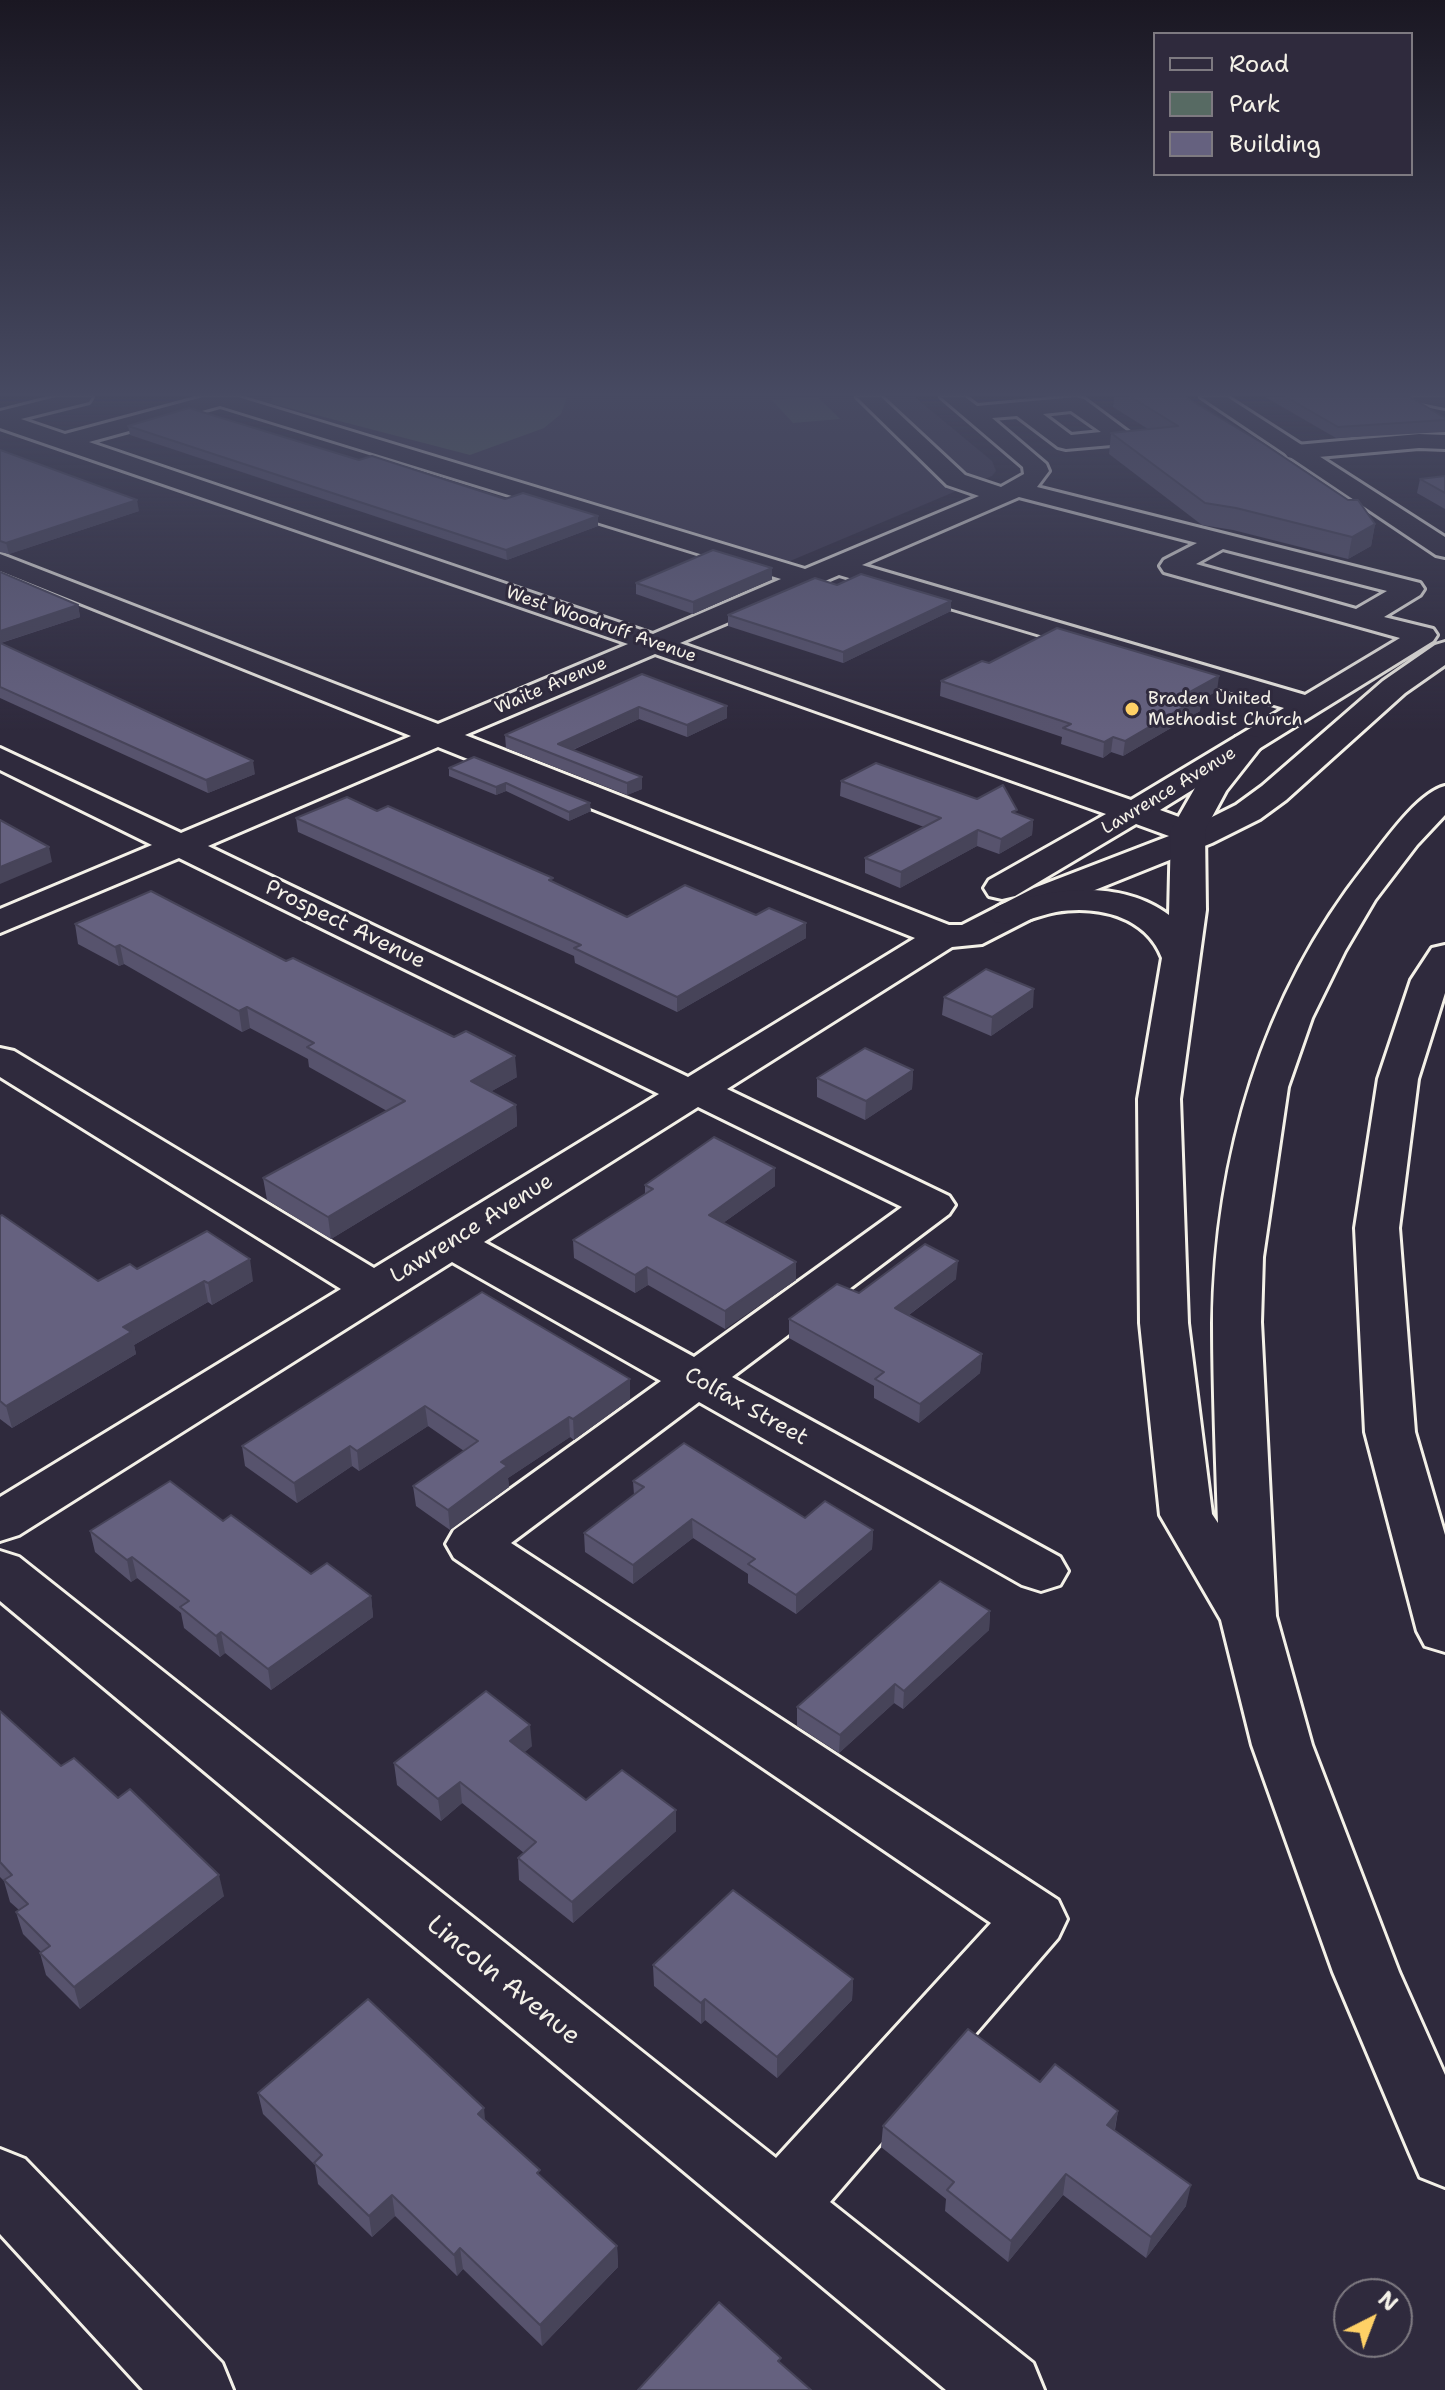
<!DOCTYPE html>
<html>
<head>
<meta charset="utf-8">
<style>
  body { margin:0 }
  #map { position:relative; width:1445px; height:2390px; overflow:hidden; background:#2f2a3d; font-family:"Shantell Sans",sans-serif }
  canvas { display:block }
  .legend { position:absolute; left:1153px; top:32px; width:260px; height:144px; box-sizing:border-box; background:#2f2a3d; border:2px solid #7e7a81; margin:0; padding:10px 14px; list-style:none; font-size:24px; color:#f4f1e8 }
  .legend li { display:flex; align-items:center; gap:16px; height:40px }
  .legend b { width:40px; border:2px solid #7e7a81 }
  .north { position:absolute; left:1333px; top:2278px; width:80px; height:80px; box-sizing:border-box; background:#2f2a3d; border:2px solid #7e7a81; border-radius:50%; rotate:42deg; font-size:22px; font-weight:700; line-height:32px; text-align:center; color:#f4f1e8 }
  .north::after { content:''; display:block; margin:auto; width:28px; height:36px; background:#ffd166; clip-path:polygon(50% 0,100% 100%,50% 72%,0 100%) }
</style>
</head>
<body>
<div id="map">
<canvas width="1445" height="2390"></canvas>
<ul class="legend">
<li><b style="height:10px;background:#2f2a3d"></b>Road</li>
<li><b style="height:22px;background:#576a63"></b>Park</li>
<li><b style="height:22px;background:#65617f"></b>Building</li>
</ul>
<div class="north">N</div>
</div>
<script>
const ctx = document.querySelector('canvas').getContext('2d');
ctx.lineJoin = 'round';
function fill(path, color) { ctx.fillStyle = color; ctx.fill(path, 'evenodd'); }
function stroke(path, color, width, dash) { ctx.strokeStyle = color; ctx.lineWidth = width; ctx.lineCap = dash ? 'butt' : 'round'; ctx.setLineDash(dash || []); ctx.stroke(path); }
function drawText(font, color, halo, rows, align = 'center') {
  ctx.font = font + ' "Shantell Sans",sans-serif'; ctx.lineWidth = 6; ctx.setLineDash([]); ctx.textBaseline = 'middle'; ctx.strokeStyle = halo; ctx.fillStyle = color; for (const [text, x, y, turn = 0] of rows) {
    ctx.save(); ctx.translate(x, y); ctx.rotate((+turn || 0) * Math.PI / 180); ctx.textAlign = isNaN(turn) ? turn : align; if (halo) ctx.strokeText(text, 0, 0); ctx.fillText(text, 0, 0); ctx.restore();
  }
}
const built = new Path2D(`
  M249 397H915L992 461 996 471 992 476 783 564 241 399Z`);
const green = new Path2D(`
  M274 397H567L561 414 544 428 470 455 270 403Z
  M818 397 840 419 793 423 772 400Z`);
const minor = new Path2D(`
  M56 397H92L89 402 21 419 65 434 203 397H238L805 569 979 496 947 485 857 397H881L965 475 1001 487 1024 474 1023 467 941 397H965L977 406 1076 397 1084 399 1135 437 1131 442 1123 444 1066 449 1058 447 1017 416 992 418 1046 464 1049 471 1037 487 1420 583 1424 589 1420 595 1384 617 1433 629 1437 635 1433 641 1160 810 1198 824 1236 805 1262 786 1383 681 1435 645 1445 642V665L1405 693 1286 800 1260 819 1212 843 1060 904 982 944 952 947 727 1089 949 1196 955 1205 949 1214 732 1377 1060 1557 1068 1571 1060 1585 1041 1591 1022 1585 699 1402 511 1543 1058 1900 1067 1919 1058 1938 830 2202 1033 2363 1044 2390H946L0 1601V1551L19 1557 776 2158 991 1923 454 1558 446 1544 454 1530 661 1381 452 1262 19 1535 0 1541V1497L341 1289 0 1077V1048L14 1051 374 1268 659 1094 179 858 0 933V909L152 845 0 770V748L181 833 411 736 0 571V554L438 724 628 644 0 428V411ZM220 406 781 579 653 634 89 442ZM1071 411 1101 432 1071 435 1043 414ZM1019 497 1197 543 1164 560 1160 566 1164 572 1400 638 1305 695 862 565ZM1223 549 1387 591 1356 609 1196 564ZM839 575 1284 708 1131 800 680 643ZM655 654 1106 814 989 880 984 888 989 896 1002 899 1015 896 1136 824 1169 836 1034 888 962 925H949L465 735ZM438 747 915 938 688 1077 208 846ZM698 1107 902 1207 694 1357 484 1242Z
  M1413 397H1445V408L1416 402Z
  M1419 434 1445 435V449L1419 448 1296 459 1288 457 1284 452 1288 447 1296 445Z
  M0 2149 25 2159 222 2363 233 2390H143L0 2234Z`);
const major = new Path2D(`
  M1201 397H1227L1445 537V557L1436 555Z`);
const highway = new Path2D(`
  M1247 735 1258 737 1263 744 1226 791 1205 830 1206 910 1180 1099 1188 1323 1212 1514 1218 1523C1216 1457 1213 1390 1213 1323 1215 1158 1262 996 1365 866 1383 843 1417 793 1445 786V815L1417 845 1375 900 1345 951 1312 1018 1288 1087 1263 1257 1261 1322 1276 1616 1312 1745 1399 1972 1445 2075V2187L1420 2177 1410 2154 1333 1972 1252 1745 1221 1620 1160 1515 1140 1323 1138 1099 1162 958C1146 916 1097 905 1056 912 1035 916 1017 927 995 922L990 914C997 903 1010 902 1023 899 1070 886 1128 884 1169 915L1171 830 1199 781 1236 737Z
  M1445 945V993L1418 1079 1399 1228 1415 1432 1445 1535V1652L1425 1646 1417 1631 1365 1432 1355 1228 1378 1079 1411 980 1432 948Z`);
const wall = new Path2D(`
  M1114 397H1185L1375 524 1371 546 1348 559 1233 530 1202 525 1109 454 1111 433 1148 429 1113 407Z
  M1265 397H1410L1445 418V432L1336 438Z
  M128 426 359 460 505 499 598 516V526L507 560 130 435Z
  M0 450 139 511 9 554 0 552Z
  M1445 476V509L1417 493 1420 479Z
  M772 568V579L693 614 636 594V583Z
  M0 572 78 605 80 617 1 643 255 774 208 793 0 698Z
  M951 611 843 663 728 626V615Z
  M989 663 1217 691 1201 700 1200 711 1123 756 1111 752 1103 758 1061 744 1062 737 940 696 941 681Z
  M642 674 727 706V718L687 737 639 719 573 750 642 777V789L627 795 506 748 505 735Z
  M474 757 591 811 569 821 506 791 496 795 449 776V768Z
  M841 781 1016 814 1033 820 1032 835 999 854 977 846 900 888 865 873V858L924 827 840 796Z
  M377 811 553 883 627 917 806 938 677 1012 575 963 574 956 298 832 296 818Z
  M75 924 286 961 517 1077 490 1092 516 1105 517 1126 331 1239 267 1200 263 1178 387 1111 309 1067 308 1059 250 1028 242 1032 124 964 119 966 78 944Z
  M944 997 1033 1007 991 1036 942 1015Z
  M913 1070 912 1089 865 1120 817 1097V1078Z
  M775 1168V1186L723 1223 796 1280 725 1329 648 1285 635 1293 574 1258 573 1240 645 1195V1185Z
  M0 1216 98 1281 137 1269 253 1281 212 1305 208 1302 134 1345 136 1354 12 1428 0 1419Z
  M956 1279 909 1315 982 1354 980 1373 919 1423 874 1398V1386L789 1338V1319L859 1293Z
  M482 1292 630 1399 574 1440 570 1437 508 1478 509 1487 450 1530 416 1506 413 1486 464 1451 428 1426 359 1471 352 1466 297 1503 245 1466 242 1446Z
  M633 1481 805 1518 873 1530 872 1549 796 1614 748 1583V1574L693 1538 633 1584 585 1552 584 1533 634 1495Z
  M223 1521 311 1574 371 1596 373 1617 271 1690 225 1653 220 1657 184 1628 181 1613 137 1578 131 1582 95 1552 90 1531Z
  M990 1611 989 1630 903 1709 894 1703 839 1753 797 1726V1707Z
  M0 1711 61 1766 224 1896 80 2009 46 1975 40 1953 41 1952 23 1934 16 1912 19 1910 10 1902 4 1881 0 1877Z
  M532 1746 524 1752 586 1800 676 1831 573 1923 519 1880 518 1858 524 1853 462 1803 441 1821 397 1785 394 1763Z
  M653 1965 853 1979 852 2000 777 2078 705 2020 701 2024 654 1986Z
  M1040 2082 1118 2111 1115 2130 1186 2206 1146 2258 1063 2195 1008 2262 945 2211 946 2199 881 2147 883 2126Z
  M258 2093 485 2121 541 2177 617 2246 618 2267 542 2346 463 2269 457 2276 395 2216 372 2237 318 2184 315 2165 263 2114Z`);
const shadedWall = new Path2D(`
  M1026 397H1049L1026 399Z
  M137 500 139 511 9 554 6 543Z
  M598 516V526L507 560 506 550Z
  M1375 524 1371 546 1348 559 1352 537Z
  M772 568V579L693 614V602Z
  M951 601V611L843 663V652Z
  M78 605 80 617 0 643V631Z
  M1219 676 1217 691 1201 700 1200 711 1123 756 1125 741 1190 692Z
  M727 706V718L687 737V725Z
  M639 707V719L559 756 558 744Z
  M1113 737 1111 752 1103 758 1104 742Z
  M253 761 255 774 208 793 206 780Z
  M642 777V789L627 795V783Z
  M506 783V791L496 795V787Z
  M590 803 591 811 569 821V812Z
  M1033 820 1032 835 999 854 1001 839Z
  M978 830 977 846 900 888 901 872Z
  M49 847 52 862 0 884V867Z
  M806 923V938L677 1012V997Z
  M120 945 124 964 119 966 115 947Z
  M1034 989 1033 1007 991 1036 992 1017Z
  M247 1007 250 1028 242 1032 239 1011Z
  M515 1056 517 1077 472 1102 471 1081Z
  M913 1070 912 1089 865 1120 866 1101Z
  M516 1105 517 1126 331 1239 328 1217Z
  M775 1168V1186L709 1233V1215Z
  M250 1259 253 1281 212 1305 208 1283Z
  M958 1261 956 1279 894 1326 895 1308Z
  M796 1262V1280L725 1329V1311Z
  M647 1267 648 1285 635 1293V1275Z
  M204 1281 208 1302 134 1345 136 1354 12 1428 6 1406 123 1327Z
  M982 1354 980 1373 919 1423 920 1404Z
  M630 1379V1399L574 1440 573 1419Z
  M425 1406 428 1426 359 1471 357 1451Z
  M569 1417 570 1437 508 1478 509 1487 450 1530 448 1510 501 1462Z
  M350 1446 352 1466 297 1503 294 1483Z
  M692 1519 693 1538 633 1584V1565Z
  M873 1530 872 1549 796 1614V1595Z
  M132 1557 137 1578 131 1582 127 1560Z
  M371 1596 373 1617 271 1690 268 1669Z
  M990 1611 989 1630 903 1709 904 1691Z
  M221 1632 225 1653 220 1657 216 1636Z
  M895 1684 894 1703 839 1753 840 1735Z
  M530 1725 532 1746 512 1763 510 1741Z
  M460 1782 462 1803 441 1821 438 1799Z
  M676 1810V1831L573 1923 572 1902Z
  M219 1875 224 1896 80 2009 74 1987Z
  M853 1979 852 2000 777 2078V2057Z
  M705 1999V2020L701 2024V2003Z
  M484 2108 486 2130 478 2114Z
  M1118 2111 1114 2132 1107 2125Z
  M1066 2174 1063 2195 1008 2262 1011 2241Z
  M1191 2185 1186 2206 1146 2258 1151 2237Z
  M392 2195 395 2216 372 2237 369 2216Z
  M617 2246 618 2267 542 2346 540 2325Z
  M460 2248 463 2269 457 2276 454 2255Z`);
const building = new Path2D(`
  M1131 397H1185L1264 444 1348 500H1358L1375 524 1352 537 1236 508 1205 503 1111 433 1178 426Z
  M1286 397H1410L1445 418V420L1338 427Z
  M189 408 359 460 372 456 505 499 523 493 598 516 506 550 128 426Z
  M0 450 137 500 6 543 0 541Z
  M1445 476V493L1420 479Z
  M713 550 772 568 693 602 636 583Z
  M0 572 78 605 0 631Z
  M861 574 951 601 843 652 728 615 815 578 837 585Z
  M1057 628 1219 676 1190 692 1202 696 1125 741 1113 737 1104 742 1063 728 1071 724 941 681 982 661 989 663Z
  M0 643 253 761 206 780 0 687Z
  M642 674 727 706 687 725 639 707 558 744 642 777 627 783 505 735Z
  M474 757 590 803 569 812 506 783 496 787 449 768Z
  M876 763 977 799 1003 785 1017 810 1012 812 1033 820 1001 839 978 830 901 872 865 858 941 818 841 781Z
  M347 797 377 811 388 806 553 878 549 880 627 917 685 885 756 915 769 908 806 923 677 997 574 948 581 945 296 818Z
  M0 820 49 847 0 867Z
  M151 891 286 961 293 958 454 1037 466 1031 515 1056 471 1081 516 1105 328 1217 263 1178 405 1101 307 1047 314 1043 247 1007 239 1011 120 945 115 947 75 924Z
  M986 969 1034 989 992 1017 944 997Z
  M865 1048 913 1070 866 1101 817 1078Z
  M714 1137 775 1168 709 1215 796 1262 725 1311 647 1267 635 1275 573 1240 653 1189 645 1185Z
  M2 1215 98 1281 130 1264 137 1269 207 1231 250 1259 208 1283 204 1281 123 1327 131 1332 6 1406 0 1401V1216Z
  M925 1244 958 1261 895 1308 982 1354 920 1404 875 1379 884 1372 789 1319 837 1284 859 1293Z
  M482 1292 630 1379 573 1419 569 1417 501 1462 507 1466 448 1510 413 1486 478 1441 425 1406 357 1451 350 1446 294 1483 242 1446Z
  M684 1443 805 1518 825 1501 873 1530 796 1595 748 1564 755 1559 692 1519 633 1565 584 1533 644 1487 633 1481Z
  M170 1481 223 1521 231 1515 311 1574 327 1563 371 1596 268 1669 221 1632 216 1636 180 1607 189 1601 132 1557 127 1560 90 1531Z
  M940 1581 990 1611 904 1691 895 1684 840 1735 797 1707Z
  M486 1691 530 1725 510 1741 586 1800 622 1770 676 1810 572 1902 518 1858 536 1842 460 1782 438 1799 394 1763Z
  M0 1711 61 1766 74 1758 118 1798 130 1789 219 1875 74 1987 40 1953 50 1946 16 1912 28 1904 4 1880 12 1875 0 1862Z
  M733 1890 853 1979 777 2057 705 1999 701 2003 653 1965Z
  M368 1999 484 2108 478 2114 540 2170 537 2173 617 2246 540 2325 460 2248 454 2255 392 2195 369 2216 314 2163 322 2155 258 2093Z
  M968 2029 1040 2082 1055 2064 1118 2111 1107 2125 1191 2185 1151 2237 1066 2174 1011 2241 947 2190 954 2182 883 2126Z
  M719 2302 781 2358 778 2361 811 2390H638Z`);
const markers = [
  [1132,709,8,"#ffd166"]
];
const farStreetnames = [
  ["West Woodruff Avenue",601,625,19],
  ["Waite Avenue",551,686,-23],
  ["Lawrence Avenue",1169,791,-31]
];
const farPoinames = [
  ["Braden United",1148,699],
  ["Methodist Church",1148,720]
];
const streetNames = [
  ["Prospect Avenue",345,925,26],
  ["Lawrence Avenue",472,1229,-32],
  ["Colfax Street",746,1407,29]
];
const nearStreetnames = [
  ["Lincoln Avenue",503,1981,39]
];
fill(built, '#3f3a51');
fill(green, '#576a63');
stroke(minor, '#f4f1e8', 6);
stroke(major, '#f4f1e8', 6);
stroke(highway, '#f4f1e8', 6);
fill(minor, '#2f2a3d');
fill(major, '#2f2a3d');
fill(highway, '#2f2a3d');
fill(wall, '#57536d');
fill(shadedWall, '#474459');
fill(building, '#65617f');
stroke(building, '#474459', 2);
const sky = ctx.createLinearGradient(0, 0, 0, 731);
sky.addColorStop(0, '#1a1722');
sky.addColorStop(0.54, '#474a62');
sky.addColorStop(1, '#474a6200');
ctx.fillStyle = sky;
ctx.fillRect(0, 0, 1445, 731);
for (const [x, y, r, color] of markers) { const dot = new Path2D(); dot.arc(x, y, r, 0, 2 * Math.PI); ctx.fillStyle = color; ctx.fill(dot); stroke(dot, '#2f2a3d', 3); }
drawText('18px', '#f4f1e8', '#2f2a3d', farStreetnames);
drawText('18px', '#f4f1e8', '#2f2a3d', farPoinames, 'left');
drawText('22px', '#f4f1e8', '#2f2a3d', streetNames);
drawText('26px', '#f4f1e8', '#2f2a3d', nearStreetnames);
</script>
</body>
</html>
